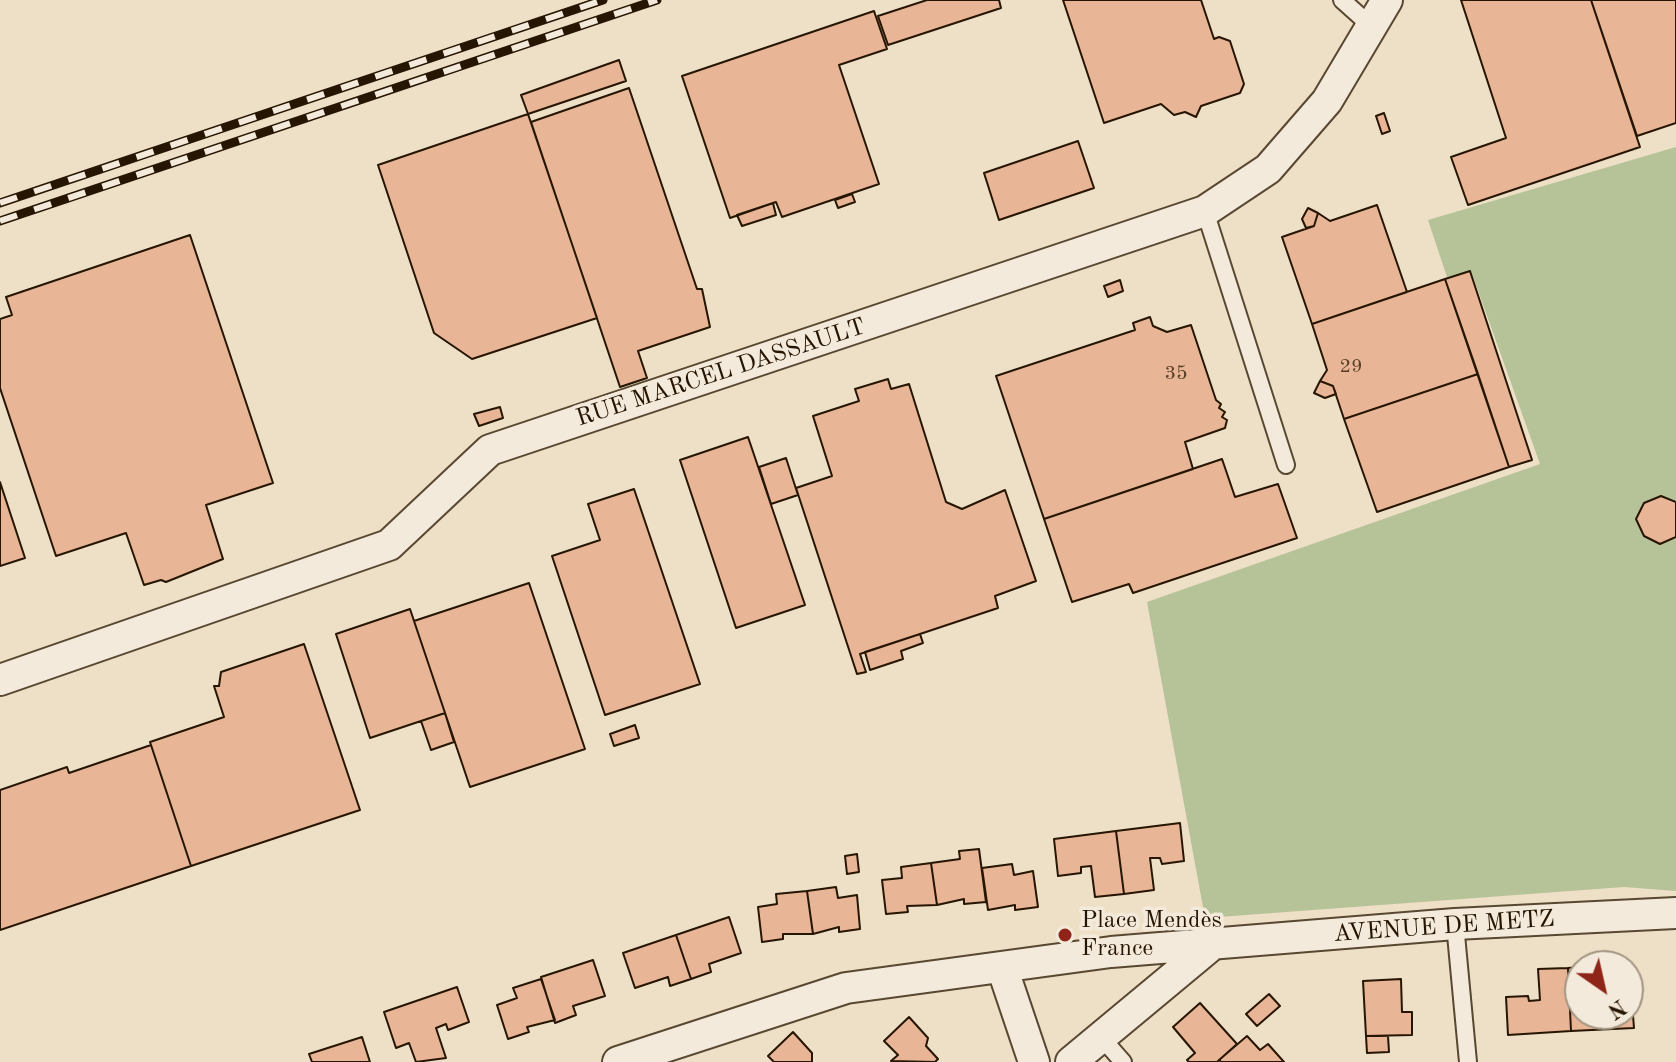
<!DOCTYPE html>
<html>
<head>
<meta charset="utf-8">
<style>
  body { margin:0 }
  #map { position:relative; width:1676px; height:1062px; overflow:hidden; background:#eedfc7; font-family:"Old Standard TT",serif }
  canvas { display:block }
  .north { position:absolute; left:1564px; top:950px; width:80px; height:80px; box-sizing:border-box; background:#f4eadb; border:2px solid #a29583; border-radius:50%; rotate:146deg; font-size:22px; font-weight:700; line-height:32px; text-align:center; color:#261500 }
  .north::after { content:''; display:block; margin:auto; width:28px; height:36px; background:#8f2418; clip-path:polygon(50% 0,100% 100%,50% 72%,0 100%) }
</style>
</head>
<body>
<div id="map">
<canvas width="1676" height="1062"></canvas>
<div class="north">N</div>
</div>
<script>
const ctx = document.querySelector('canvas').getContext('2d');
ctx.lineJoin = 'round';
function fill(path, color) { ctx.fillStyle = color; ctx.fill(path, 'evenodd'); }
function stroke(path, color, width, dash) { ctx.strokeStyle = color; ctx.lineWidth = width; ctx.lineCap = dash ? 'butt' : 'round'; ctx.setLineDash(dash || []); ctx.stroke(path); }
function drawText(font, color, halo, rows, align = 'center') {
  ctx.font = font + ' "Old Standard TT",serif'; ctx.lineWidth = 7; ctx.setLineDash([]); ctx.textBaseline = 'middle'; ctx.strokeStyle = halo; ctx.fillStyle = color; for (const [text, x, y, turn = 0] of rows) {
    ctx.save(); ctx.translate(x, y); ctx.rotate((+turn || 0) * Math.PI / 180); ctx.textAlign = isNaN(turn) ? turn : align; if (halo) ctx.strokeText(text, 0, 0); ctx.fillText(text, 0, 0); ctx.restore();
  }
}
const green = new Path2D(`
  M1676 147V891L1624 887 1205 918 1147 602 1540 464 1471 271 1447 277 1428 220Z`);
const building = new Path2D(`
  M927 0H999L1001 8 888 45 878 16Z
  M1063 0H1201L1214 39 1219 37 1230 41 1244 84 1240 93 1201 106 1196 117 1185 112 1174 115 1161 104 1104 123Z
  M1461 0H1591L1640 147 1468 205 1451 157 1506 138Z
  M1591 0H1676V123L1637 136Z
  M874 11 887 49 839 65 879 184 782 217 776 202 730 218 682 76Z
  M619 60 626 81 528 114 521 95Z
  M629 88 697 289H702L710 327 638 351 647 378 620 387 531 122Z
  M1384 113 1390 131 1382 134 1376 116Z
  M528 114 597 318 472 359 434 333 378 165Z
  M1078 141 1094 188 999 220 984 173Z
  M852 194 855 202 838 208 835 200Z
  M773 203 776 215 742 226 737 215Z
  M1377 205 1407 292 1312 324 1282 237 1314 226 1318 213 1330 221Z
  M1308 208 1318 213 1314 226 1306 228 1302 219Z
  M190 235 273 483 206 505 223 559 166 582 161 580 144 585 126 533 56 556 0 388V319L12 315 6 297Z
  M1470 271 1532 460 1509 467 1445 279Z
  M1445 279 1478 374 1344 419 1333 386 1320 381 1327 370 1312 324Z
  M1120 280 1123 291 1108 297 1104 286Z
  M1150 317 1153 326 1167 332 1191 325 1216 400 1221 404 1219 408 1225 412 1222 417 1227 420 1225 428 1185 442 1193 469 1044 519 996 376 1135 330 1133 323Z
  M1478 374 1509 467 1377 512 1344 419Z
  M888 379 891 389 909 384 946 502 962 509 1005 490 1036 581 995 596 998 608 860 654 866 672 857 674 796 488 832 476 813 416 859 401 855 389Z
  M1320 381 1333 386 1336 394 1325 398 1314 393Z
  M500 407 503 418 479 426 474 414Z
  M748 437 805 605 736 628 680 460Z
  M786 458 798 495 771 504 759 467Z
  M1222 459 1235 497 1278 484 1297 538 1133 593 1129 584 1072 602 1044 519Z
  M0 482 25 558 0 566Z
  M634 489 700 684 605 715 552 556 600 540 588 504Z
  M1661 496 1676 502V537L1660 544 1644 536 1636 519 1644 503Z
  M529 583 585 749 470 787 414 621Z
  M410 609 445 713 370 738 336 634Z
  M920 634 923 643 901 651 903 659 870 670 865 652Z
  M304 644 360 810 191 866 150 742 224 717 214 686H219L221 672Z
  M445 713 454 742 431 750 421 721Z
  M635 725 639 738 614 746 610 734Z
  M151 745 191 866 0 930V790L67 767 69 773Z
  M1180 823 1184 861 1162 864 1160 858H1150L1154 890 1124 894 1116 831Z
  M1116 831 1124 894 1095 897 1091 866 1081 867V873L1058 876 1054 839Z
  M979 849 986 902 964 904V899L937 905 931 863 960 859 959 851Z
  M857 854 859 872 847 874 845 856Z
  M931 863 937 905 907 906 908 912 886 914 882 880 902 878 901 867Z
  M1012 864 1014 875 1033 871 1038 907 1015 910V905L988 910 982 868Z
  M836 887 838 898 857 895 860 929 839 932V927L813 934 807 891Z
  M807 891 813 934H783V939L762 942 758 907 777 904 776 894Z
  M729 917 741 953 709 964 711 972 691 979 676 935Z
  M676 935 691 979 670 986 668 977 635 988 623 953Z
  M593 960 605 996 573 1006 576 1015 555 1023 541 977Z
  M1580 967V1014H1628V990H1631L1634 1028 1571 1031 1568 968Z
  M1568 968 1571 1031 1508 1035 1506 997 1528 996 1529 1001 1540 1000 1538 969Z
  M541 979 555 1020 527 1027 529 1032 508 1039 497 1005 517 998 513 988Z
  M1401 979 1402 1012H1412V1035L1366 1036 1363 981Z
  M457 987 469 1022 448 1030 446 1024 436 1028 446 1058 416 1062 409 1043 396 1048 384 1012Z
  M1269 994 1280 1006 1257 1026 1246 1014Z
  M1200 1003 1237 1044 1217 1062H1189L1187 1060 1195 1053 1173 1027Z
  M909 1017 928 1038 926 1046 938 1059 935 1062 891 1061 898 1055 884 1041Z
  M793 1032 812 1053V1062H774L768 1056Z
  M1247 1036 1260 1050 1268 1044 1284 1062H1221L1219 1060Z
  M1366 1036H1388L1389 1052 1367 1053Z
  M362 1037 370 1062H312L309 1054Z`);
const service = new Path2D(`
  M1342 0 1371 26
  M1205 211 1286 465
  M1455 924 1468 1062
  M1101 1037 1123 1062`);
const minor = new Path2D(`
  M0 680 389 545 490 450 1205 211 1268 169 1327 101 1387 0
  M1002 967 1034 1062
  M618 1062 846 988 1111 952 1455 924 1676 913
  M1071 1062 1213 944`);
const rail = new Path2D(`
  M0 203 603 0
  M0 221 657 0`);
const markers = [
  [1065,935,8,"#8f2418"]
];
const numberNames = [
  ["29",1351,367],
  ["35",1176,374]
];
const streetNames = [
  ["RUE MARCEL DASSAULT",721,373,-18],
  ["AVENUE DE METZ",1444,927,-4]
];
const poiNames = [
  ["Place Mendès",1081,921],
  ["France",1081,949]
];
fill(green, '#b6c297');
fill(building, '#e8b596');
stroke(building, '#261500', 2);
stroke(service, '#584832', 20);
stroke(minor, '#584832', 34);
stroke(service, '#f4eadb', 16);
stroke(minor, '#f4eadb', 30);
stroke(rail, '#261500', 9);
stroke(rail, '#f4eadb', 6, [18]);
for (const [x, y, r, color] of markers) { const dot = new Path2D(); dot.arc(x, y, r, 0, 2 * Math.PI); ctx.fillStyle = color; ctx.fill(dot); stroke(dot, '#f4eadb', 3); }
drawText('20px', '#563d26', null, numberNames);
drawText('24px', '#261500', '#f4eadb', streetNames);
drawText('24px', '#261500', '#f4eadb', poiNames, 'left');
</script>
</body>
</html>
